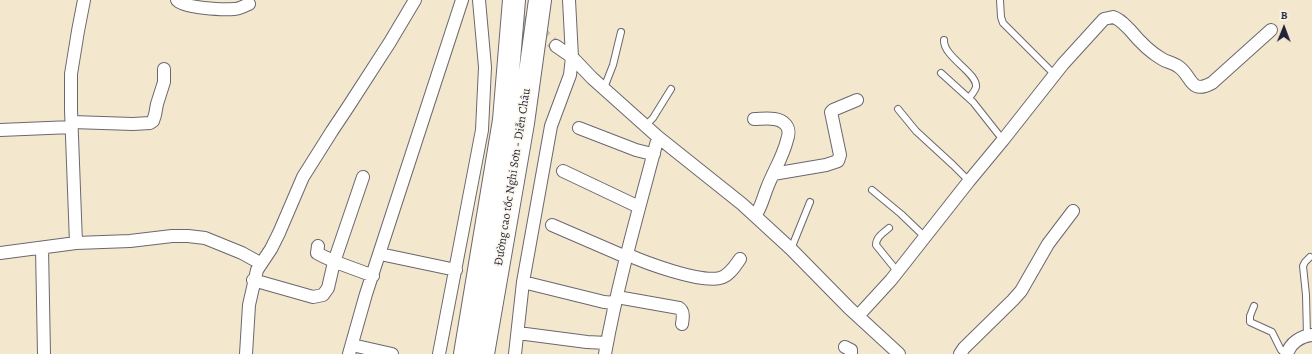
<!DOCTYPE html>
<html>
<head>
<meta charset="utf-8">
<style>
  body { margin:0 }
  #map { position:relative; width:1312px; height:354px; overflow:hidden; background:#f3e8ce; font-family:Alegreya,serif }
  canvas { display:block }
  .north { position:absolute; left:1264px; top:8px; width:40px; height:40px; -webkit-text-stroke:3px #fbf7ec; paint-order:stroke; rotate:1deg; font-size:11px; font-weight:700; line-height:16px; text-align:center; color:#22223b }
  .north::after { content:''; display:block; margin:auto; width:14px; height:18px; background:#22223b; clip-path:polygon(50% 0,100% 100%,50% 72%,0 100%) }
</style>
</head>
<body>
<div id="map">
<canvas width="1312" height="354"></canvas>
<div class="north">B</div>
</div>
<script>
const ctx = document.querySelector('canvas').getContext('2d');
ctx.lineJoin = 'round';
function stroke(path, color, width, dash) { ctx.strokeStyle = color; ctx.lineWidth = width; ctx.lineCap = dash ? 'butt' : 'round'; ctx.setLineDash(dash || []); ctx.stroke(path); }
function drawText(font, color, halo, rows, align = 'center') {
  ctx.font = font + ' Alegreya,serif'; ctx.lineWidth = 3.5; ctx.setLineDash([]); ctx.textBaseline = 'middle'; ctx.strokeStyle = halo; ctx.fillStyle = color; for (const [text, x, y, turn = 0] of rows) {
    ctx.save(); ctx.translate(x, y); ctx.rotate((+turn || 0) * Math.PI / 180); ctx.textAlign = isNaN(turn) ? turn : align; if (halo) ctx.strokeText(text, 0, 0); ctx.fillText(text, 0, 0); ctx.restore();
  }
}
const streetTunnel = new Path2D(`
  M511 5 556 46`);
const lane = new Path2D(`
  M1000 0 1001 17 1003 23 1055 75
  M944 40C943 57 978 73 976 87 975 91 972 94 969 98
  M941 73 973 102 1003 140
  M604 88 613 65 621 32
  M898 109 916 131 953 165 969 181
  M646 125 653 118 671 89
  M872 190 901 214 925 237
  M889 228C883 233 876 237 876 245L897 271
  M791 249 810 202
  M1254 306 1250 316V322L1272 332 1281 350 1285 354
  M1307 336 1306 295 1303 266 1305 262 1310 257`);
const street = new Path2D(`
  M177 0C183 8 223 10 234 9 239 9 244 6 249 4
  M556 46 572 57 592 78 658 137 742 204 791 249 849 308 899 354
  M754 119C764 119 779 116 786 125 789 129 789 135 787 140 783 157 773 172 767 188 763 198 761 208 755 216
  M72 122 133 124 150 123 153 121 155 115 157 104 164 82V69
  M579 128 636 150 648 153 654 154
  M0 130 72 127
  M563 171 639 207
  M773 174 826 165 838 161 840 155 831 112 833 110 857 100
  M552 225 626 257
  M76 243 71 110V74L78 31 84 0
  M318 246 317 253C334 263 354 268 373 276
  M42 248 44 354
  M0 253 76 243 130 241 172 236H188L205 238 242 253 260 263
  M380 254 456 270
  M626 254C646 263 700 283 720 278 729 276 735 266 740 259
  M253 280 313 297 323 295 328 288 334 262 363 177
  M523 282 604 302 615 303
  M617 297 679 308C684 311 683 318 682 324
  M858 316 891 280 969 181 1003 140 1063 64 1104 19 1113 17C1120 19 1125 25 1130 30 1139 41 1150 52 1162 59 1167 62 1174 63 1179 67 1192 76 1190 95 1212 83L1271 30
  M518 333 587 342 607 343
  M352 345 392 354
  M845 347 851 350V354
  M246 354 249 305 257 270 271 249 279 233 303 177 332 131 348 107 390 42 415 0
  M349 354 366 294 462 0
  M439 354 482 130 485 67 479 0
  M515 354 523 282 551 126 570 75 572 57 569 0
  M605 354C618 281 639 209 658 137
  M960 354 964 348 1013 300 1021 291 1048 244 1073 211
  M1287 354C1290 343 1301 336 1312 335`);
const highway = new Path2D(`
  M465 354 504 120 514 0
  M483 354 523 123 540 0`);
const streetNames = [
  ["Đường cao tốc Nghi Sơn - Diễn Châu",513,177,-81]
];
stroke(streetTunnel, '#c9c0b1', 12, [12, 6]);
stroke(lane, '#6b676e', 8);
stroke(street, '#6b676e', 14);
stroke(highway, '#6b676e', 24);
stroke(lane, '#fff', 6);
stroke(street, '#fff', 12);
stroke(highway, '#fff', 22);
drawText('12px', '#22223b', '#fbf7ec', streetNames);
</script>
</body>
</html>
